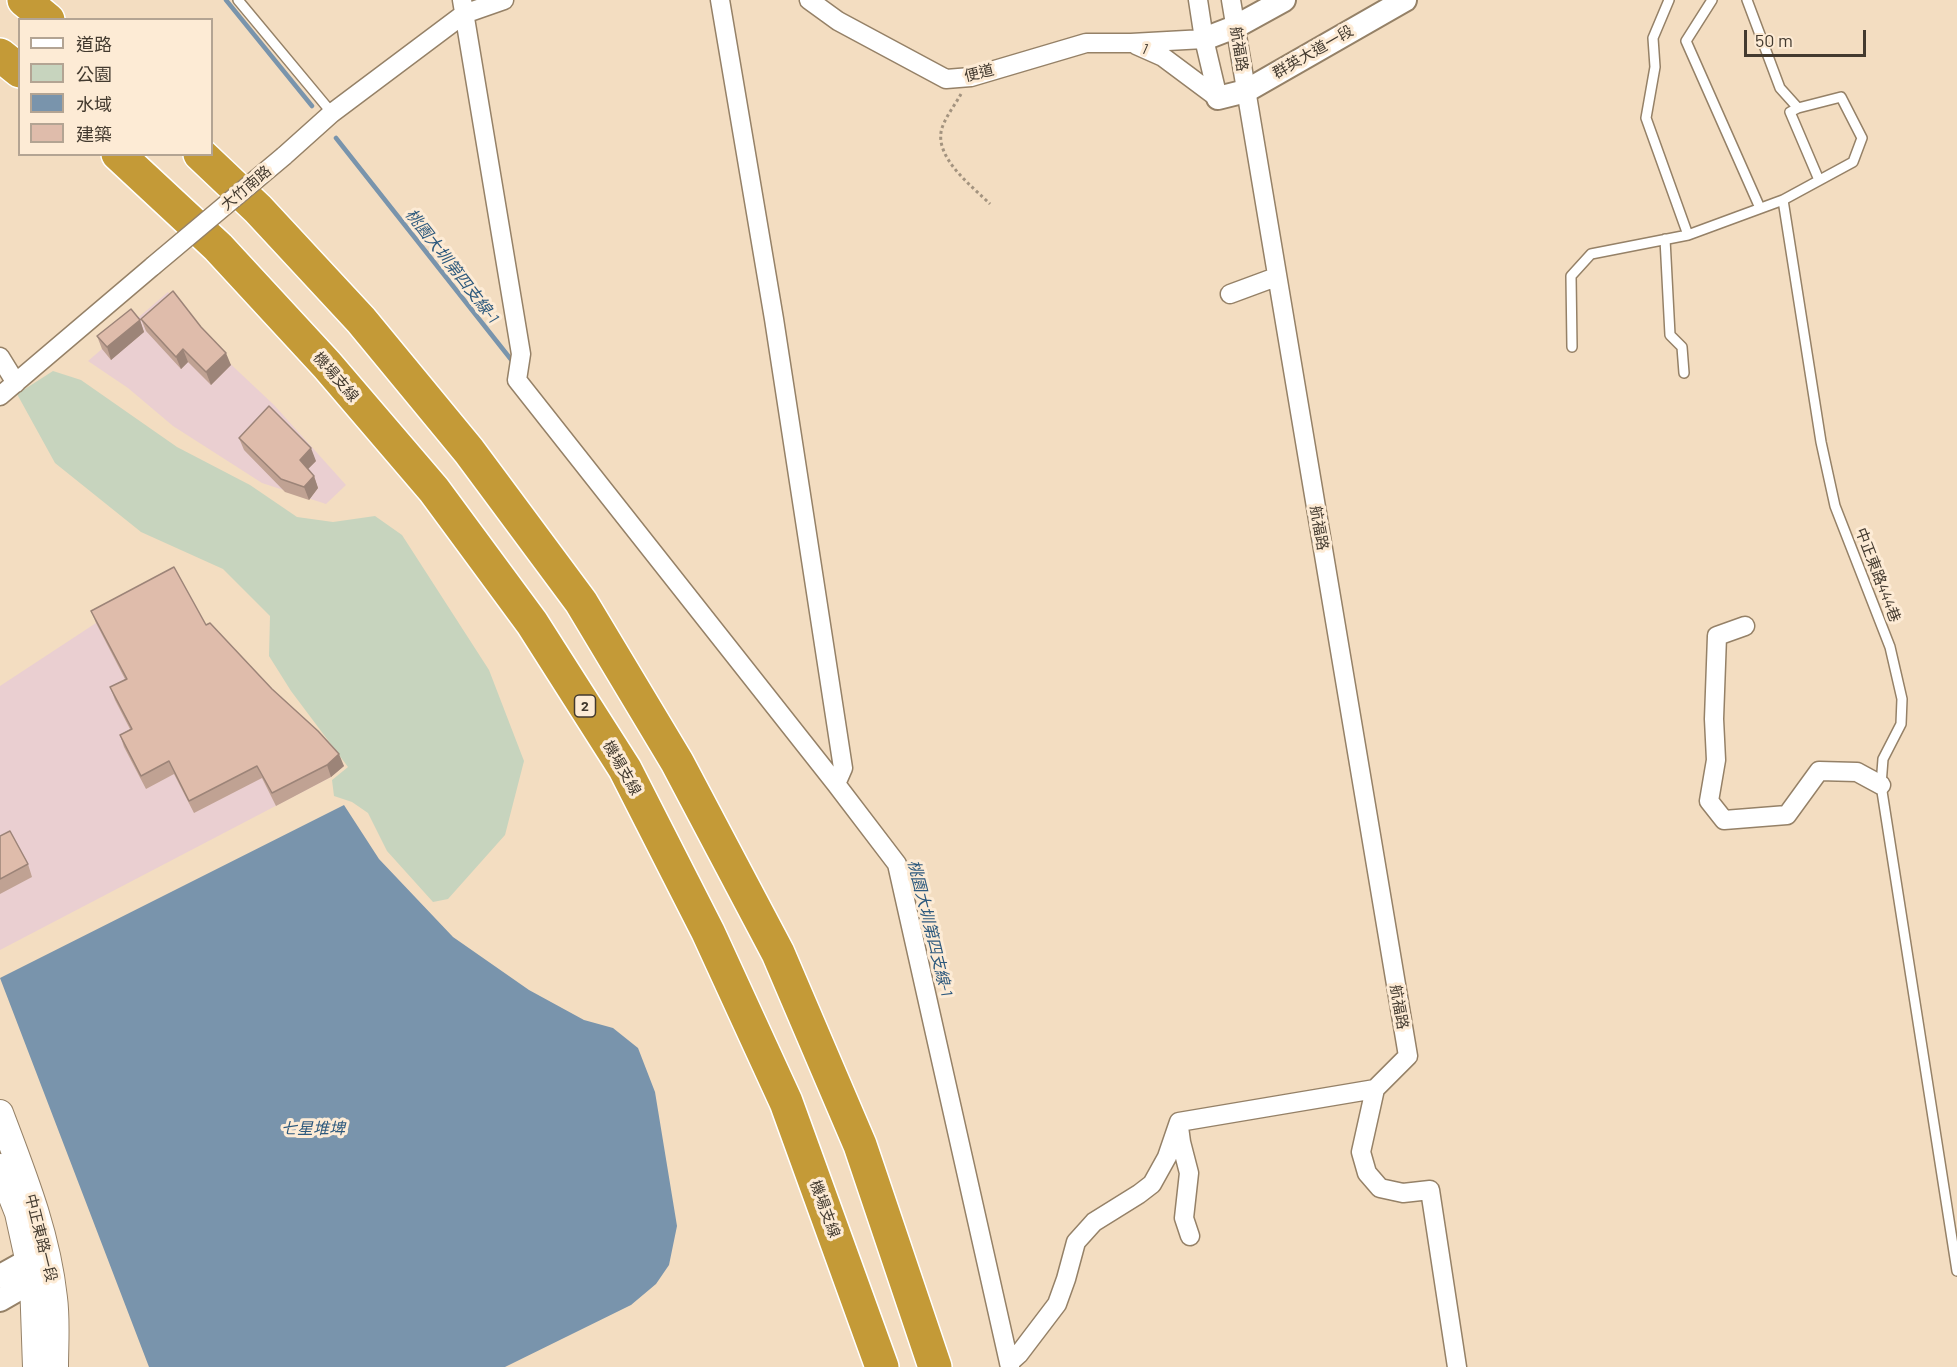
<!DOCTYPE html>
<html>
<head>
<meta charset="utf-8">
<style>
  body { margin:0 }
  #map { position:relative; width:1957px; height:1367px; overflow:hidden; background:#f3ddc1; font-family:Barlow,"Noto Sans TC",sans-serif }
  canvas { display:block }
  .legend { position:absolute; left:18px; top:18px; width:195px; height:138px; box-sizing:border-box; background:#fdebd5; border:2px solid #b3a493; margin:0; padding:8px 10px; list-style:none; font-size:18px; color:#433a2f }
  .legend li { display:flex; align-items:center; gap:12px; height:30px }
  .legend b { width:30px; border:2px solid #b3a493 }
  .scale { position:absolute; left:1744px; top:30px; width:122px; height:27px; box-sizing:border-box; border:3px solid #433a2f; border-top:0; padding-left:8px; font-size:18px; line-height:21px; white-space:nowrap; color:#433a2f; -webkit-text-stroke:4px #fdebd5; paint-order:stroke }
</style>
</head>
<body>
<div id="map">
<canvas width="1957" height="1367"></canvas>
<ul class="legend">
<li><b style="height:8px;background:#fff"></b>道路</li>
<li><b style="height:16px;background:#c7d4be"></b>公園</li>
<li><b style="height:16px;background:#7994ac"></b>水域</li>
<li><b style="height:16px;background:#dfbcab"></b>建築</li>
</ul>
<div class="scale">50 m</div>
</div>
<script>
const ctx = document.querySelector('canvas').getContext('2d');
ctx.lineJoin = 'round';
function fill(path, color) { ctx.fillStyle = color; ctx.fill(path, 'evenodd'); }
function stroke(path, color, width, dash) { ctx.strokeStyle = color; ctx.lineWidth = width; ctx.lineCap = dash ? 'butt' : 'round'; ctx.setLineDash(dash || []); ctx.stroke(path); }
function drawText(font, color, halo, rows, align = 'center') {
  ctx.font = font + ' Barlow,"Noto Sans TC",sans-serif'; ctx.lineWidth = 6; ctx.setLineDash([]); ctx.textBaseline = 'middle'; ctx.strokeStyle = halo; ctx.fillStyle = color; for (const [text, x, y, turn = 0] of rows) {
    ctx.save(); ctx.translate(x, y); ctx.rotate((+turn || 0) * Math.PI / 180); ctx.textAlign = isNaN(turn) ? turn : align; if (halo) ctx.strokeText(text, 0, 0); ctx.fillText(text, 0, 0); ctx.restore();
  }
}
const industrial = new Path2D(`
  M168 292 205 340 274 405 346 485 326 504 262 483 173 426 128 388 88 361Z
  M179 579 210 637 344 766 331 777 0 950V686L96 623Z`);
const green = new Path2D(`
  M53 371 81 380 177 447 250 485 297 517 333 522 375 516 402 535 489 670 524 761 505 835 448 899 433 902 387 851 368 813 352 802 334 796 332 780 348 767 291 691 269 656 270 616 223 569 141 532 55 463 17 394Z`);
const water = new Path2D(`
  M344 805 379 859 453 937 529 990 584 1020 613 1028 638 1048 655 1092 677 1226 669 1265 656 1284 631 1305 505 1367H149L0 978Z`);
const stream = new Path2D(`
  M226 0 312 106
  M336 138 513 362`);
const path = new Path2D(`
  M961 94C955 105 946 116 942 128 933 157 972 186 990 204`);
const service = new Path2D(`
  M238 0 332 113
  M1669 0 1653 38 1655 67 1646 118 1688 235
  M1712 0 1686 41 1760 208
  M1747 0 1780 88 1798 108 1841 97 1862 138 1853 162 1783 200 1821 442 1835 506 1890 647 1902 699 1901 724 1883 759 1881 785 1957 1271
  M1798 108 1790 112 1819 180
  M1665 239 1670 335 1682 347 1684 373
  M1572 347 1571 276 1591 254 1688 235 1783 200`);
const minor = new Path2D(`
  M462 0 521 354 517 380 836 784 897 864 1010 1367
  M720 0 774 319 843 768 836 784
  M809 0 838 21 946 79 971 77 1086 43H1131L1204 39
  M1198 0 1204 39 1218 98
  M1231 0 1408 1056 1375 1089 1361 1152 1367 1173 1380 1188 1403 1193 1430 1190 1457 1367
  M1136 45 1163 57 1218 98
  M284 156 332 113 464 14 504 0
  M1230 294 1276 277
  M0 357 16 383
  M0 396 153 266
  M1745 626 1717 636 1714 719 1716 760 1709 801 1724 820 1787 815 1819 771 1857 772 1881 785
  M1179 1127 1181 1142 1189 1173 1184 1218 1190 1236
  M1009 1363 1019 1354 1057 1304 1066 1279 1076 1242 1094 1222 1139 1194 1152 1184 1167 1157 1179 1122 1375 1089`);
const tertiary = new Path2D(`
  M1204 39 1235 27 1284 0
  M1218 98 1246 91 1405 0
  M0 1276 27 1261 43 1257
  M0 1300 33 1281 46 1276`);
const secondary = new Path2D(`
  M0 1113C23 1174 47 1233 54 1298 57 1321 55 1344 55 1367
  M0 1167 18 1213 33 1281 36 1367`);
const motorway = new Path2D(`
  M24 0 48 20
  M0 55 20 71
  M118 154 218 247 327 365 434 490 532 623 625 769 708 932 786 1102 882 1367
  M200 154 258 209 361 320 469 451 581 602 677 762 778 953 860 1145 935 1367`);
const minorBridge = new Path2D(`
  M153 266 284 156`);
const wall = new Path2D(`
  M141 319 201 327 231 365 211 385 188 362 181 369 146 331Z
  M140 320 144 332 111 360 102 349 97 336Z
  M239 438 316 461 308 469 314 476 318 488 309 500 285 492 244 450Z
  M91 611 206 625 344 766 331 777 276 806 262 778 194 813 174 774 146 789 124 747 120 735 130 729 115 700 110 687 125 679 96 623Z
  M0 836 28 864 32 877 0 894Z`);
const shadedWall = new Path2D(`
  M140 320 144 332 111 360 107 347Z
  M183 349 188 362 181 369 176 357Z
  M226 353 231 365 211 385 206 372Z
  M311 448 316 461 304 473 300 460Z
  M314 476 318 488 309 500 304 487Z
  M339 754 344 766 331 777 327 765Z`);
const building = new Path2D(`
  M173 291 201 327 226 353 206 372 183 349 176 357 141 319Z
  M131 309 140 320 107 347 97 336Z
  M269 406 311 448 300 460 314 476 304 487 281 479 239 438Z
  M174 567 206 625 210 623 272 689 318 731 339 754 327 765 272 793 257 766 189 801 169 761 141 776 120 735 132 729 110 687 127 679 91 611Z
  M10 831 28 864 0 879V836Z`);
const shields = [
  [585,706,21]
];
const shieldNames = [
  ["2",585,706]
];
const streetNames = [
  ["1",1145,49,24],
  ["航福路",1239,49,81],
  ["群英大道一段",1313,52,-30],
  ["便道",979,73,-14],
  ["大竹南路",246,188,-40],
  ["機場支線",336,377,49],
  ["航福路",1319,528,80],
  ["中正東路444巷",1878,575,69],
  ["機場支線",622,768,60],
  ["航福路",1399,1007,80],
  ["機場支線",825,1209,70],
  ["中正東路一段",41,1238,76]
];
const waterNames = [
  ["桃園大圳第四支線-1",452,266,52],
  ["桃園大圳第四支線-1",930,928,76],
  ["七星堆埤",313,1129]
];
fill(industrial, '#eacfd1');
fill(green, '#c7d4be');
fill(water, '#7994ac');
stroke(stream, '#7994ac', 4.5);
stroke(service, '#958167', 12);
stroke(minor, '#958167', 21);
stroke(tertiary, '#958167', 26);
stroke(secondary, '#958167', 28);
stroke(motorway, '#fff', 36);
stroke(path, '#a3937f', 3, [3, 3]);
stroke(service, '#fff', 9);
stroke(minor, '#fff', 18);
stroke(tertiary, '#fff', 22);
stroke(secondary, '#fff', 26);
stroke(motorway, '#c49a37', 33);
stroke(minorBridge, '#958167', 21, []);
stroke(minorBridge, '#fff', 18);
fill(wall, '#c0a293');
fill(shadedWall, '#9c8478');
fill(building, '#dfbcab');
stroke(building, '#9c8478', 1.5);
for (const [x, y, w] of shields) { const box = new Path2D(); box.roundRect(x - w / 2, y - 11, w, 22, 4.5); ctx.fillStyle = '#fdebd5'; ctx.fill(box); stroke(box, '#433a2f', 1.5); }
drawText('bold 14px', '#433a2f', null, shieldNames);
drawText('15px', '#433a2f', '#fdebd5', streetNames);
drawText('italic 16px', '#2d597d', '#fdebd5', waterNames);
</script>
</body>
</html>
